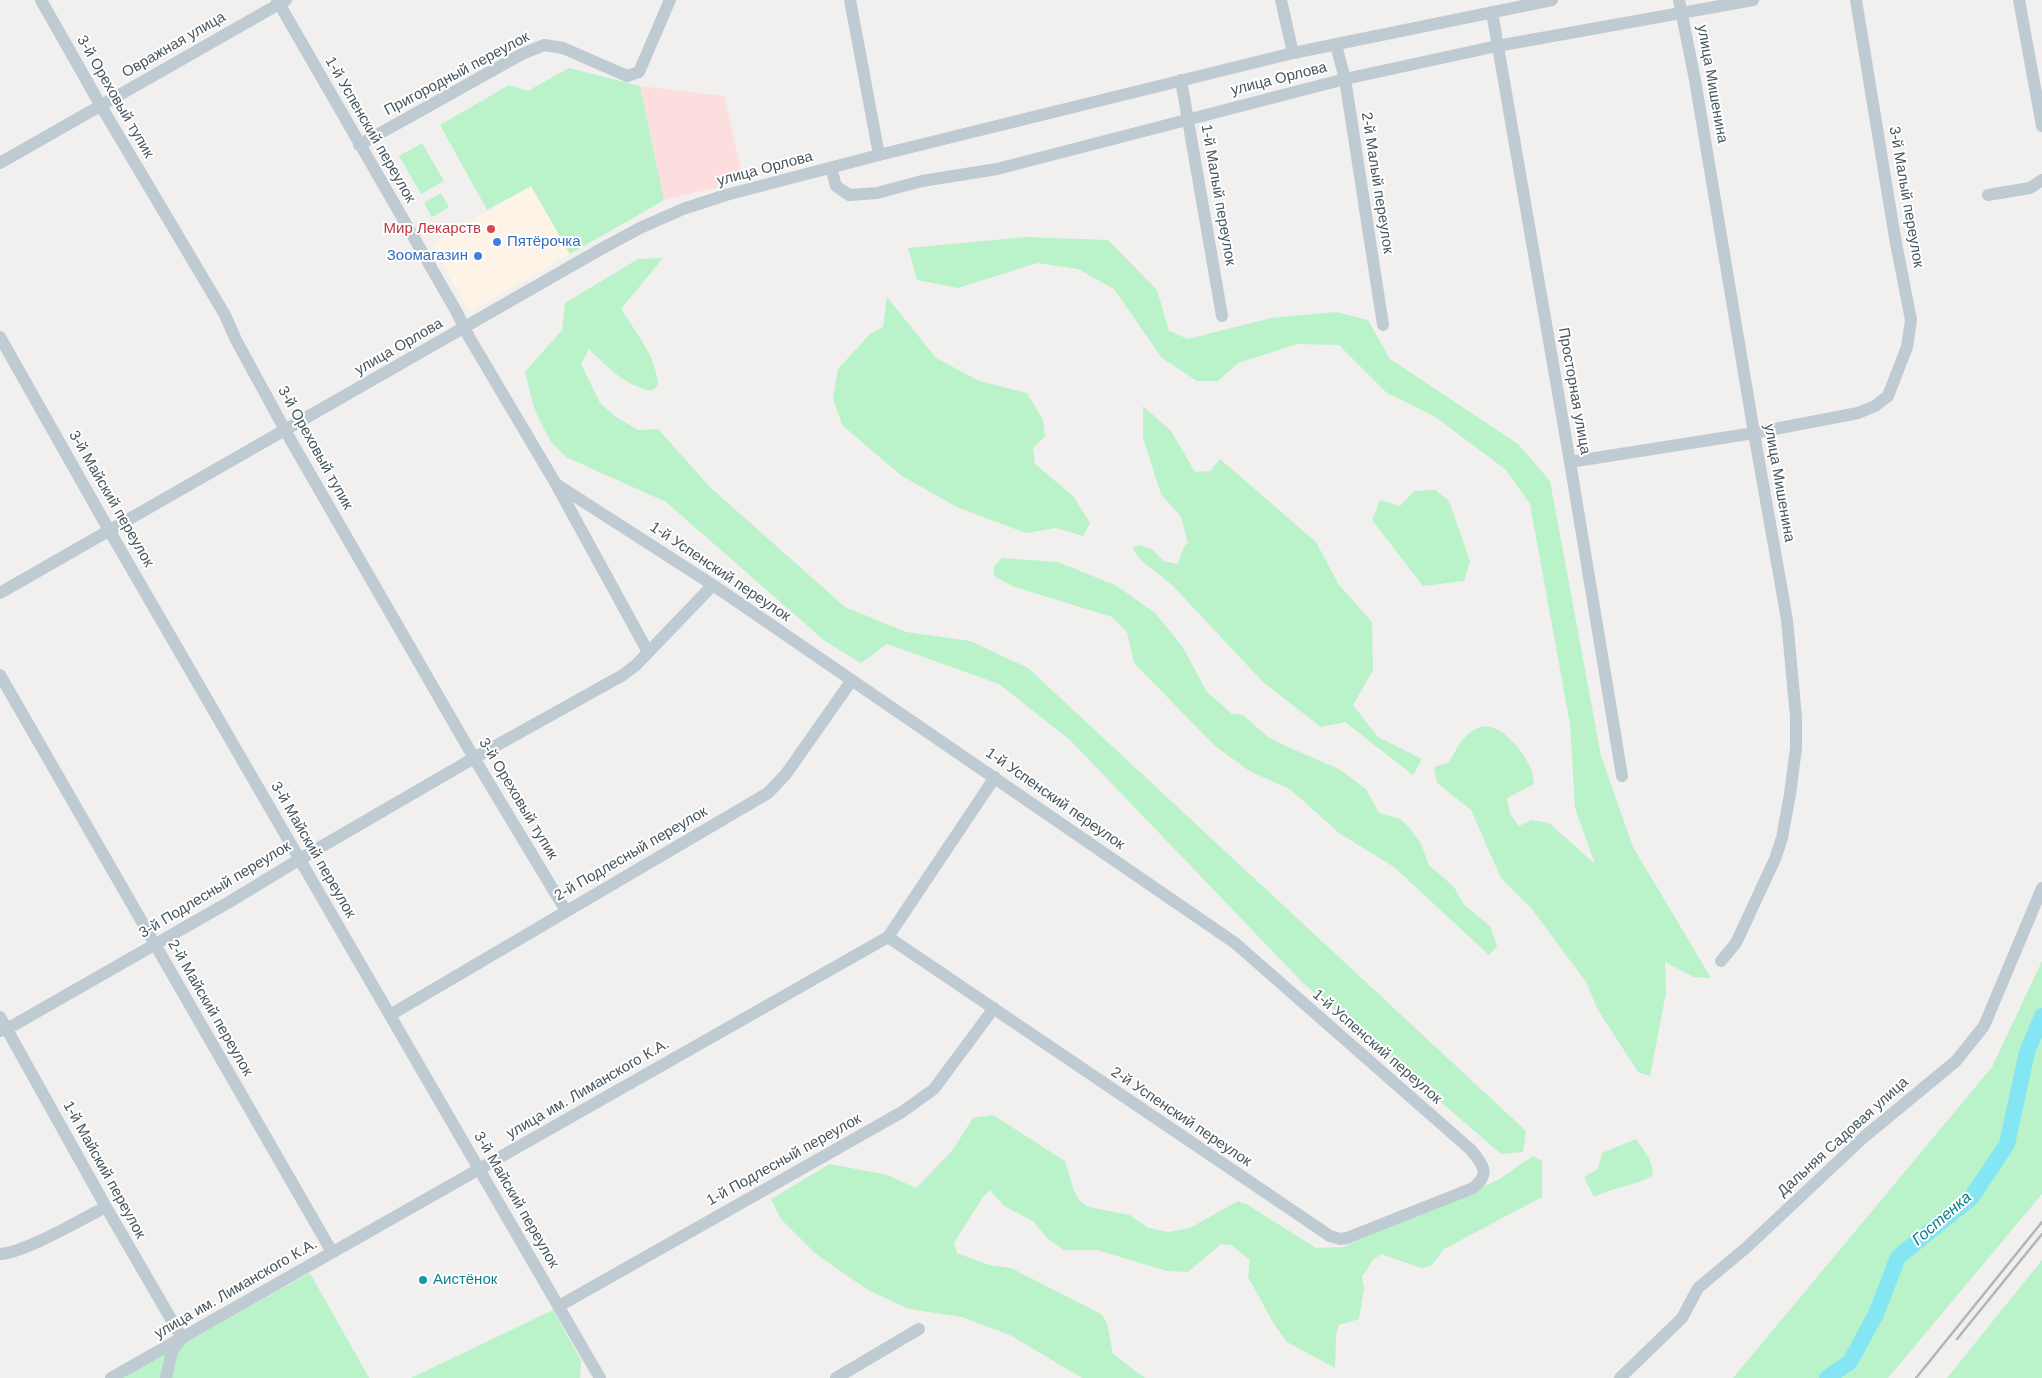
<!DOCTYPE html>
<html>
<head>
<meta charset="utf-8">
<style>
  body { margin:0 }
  canvas { display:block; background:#f2efef }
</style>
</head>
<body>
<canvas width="2042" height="1378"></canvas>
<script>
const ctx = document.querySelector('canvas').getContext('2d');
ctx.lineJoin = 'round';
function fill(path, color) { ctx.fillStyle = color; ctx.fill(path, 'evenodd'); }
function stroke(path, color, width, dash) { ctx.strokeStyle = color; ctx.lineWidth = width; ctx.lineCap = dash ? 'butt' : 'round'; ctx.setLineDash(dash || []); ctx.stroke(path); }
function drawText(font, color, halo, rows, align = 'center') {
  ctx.font = font + ' Helvetica,sans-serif'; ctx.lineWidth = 4; ctx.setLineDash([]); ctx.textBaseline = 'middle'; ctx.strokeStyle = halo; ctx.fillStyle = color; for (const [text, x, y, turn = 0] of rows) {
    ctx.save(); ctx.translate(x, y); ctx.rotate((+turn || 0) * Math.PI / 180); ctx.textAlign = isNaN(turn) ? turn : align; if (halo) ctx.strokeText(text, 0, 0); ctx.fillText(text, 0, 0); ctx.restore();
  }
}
const commercial = new Path2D(`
  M531 186 570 254 469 312 432 244Z`);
const medical = new Path2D(`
  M640 86 724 96 744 181 664 200Z`);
const green = new Path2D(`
  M569 68 640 86 664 200 570 254 531 186 487 210 440 125 509 85 528 91Z
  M422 143 444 181 421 194 399 156Z
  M441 193 449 207 432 217 424 203Z
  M1026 237 1108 240 1157 290 1169 331 1188 339 1271 318 1336 312 1368 320 1390 359 1518 444 1550 481 1601 756 1633 847 1711 978 1694 977 1665 962 1666 993 1650 1076 1638 1072 1598 1010 1586 982 1532 909 1501 878 1471 810 1437 783 1434 767 1449 762C1457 749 1463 734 1478 728 1499 719 1524 752 1531 769 1533 774 1533 780 1534 784L1507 798 1510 814 1519 826 1532 820 1549 823 1595 864 1575 808 1570 724 1530 504 1505 469 1434 416 1387 393 1339 345 1297 344 1238 363 1218 381H1197L1162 358 1114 289 1078 269 1037 263 958 288 917 280 908 248Z
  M663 258 621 309C636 333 657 357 658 386L651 391C621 383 610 369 589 349L581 364 600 403 616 417 638 430 658 429 711 488 845 607 906 632 970 641 1028 668 1526 1131 1523 1152 1501 1154 1303 983 1070 740 999 684 887 644 861 663 825 641 666 502 566 457 551 442 543 427 534 408 525 372 562 330 565 303 638 259Z
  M887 297 936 358 979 381 1027 393 1043 420 1045 436 1033 448 1035 464 1073 496 1090 523 1083 536 1056 528 1026 533 957 507 902 476 842 425 833 398 838 369 870 334 883 327Z
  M1143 406 1171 431 1195 472 1210 471 1220 459 1316 542 1339 585 1372 622 1373 670 1353 705 1378 737 1422 759 1413 775 1345 722 1321 727 1263 682 1173 586 1142 561 1132 548 1139 545 1153 550 1164 561 1177 564C1181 558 1182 547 1188 543L1181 517 1161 494 1143 438Z
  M1435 490 1449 501 1470 561 1464 581 1423 586 1372 520 1380 500 1400 506 1414 491Z
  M1002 558 1058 562 1117 586 1155 613 1182 646 1207 692 1232 714 1243 715 1268 737 1288 747 1339 769 1366 789 1379 813 1400 819 1408 826 1421 844 1429 865 1454 887 1464 905 1490 926 1497 946 1489 955 1394 867 1339 833 1290 789 1251 772 1215 746 1134 663 1127 632 1112 617 1012 586 994 576V566Z
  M2042 961V1194L1888 1378H1733L1992 1067Z
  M993 1115 1065 1161 1074 1191 1079 1200 1088 1207 1130 1215 1148 1228 1169 1232 1190 1228 1238 1201 1248 1205 1316 1248 1343 1247 1498 1180 1533 1156 1542 1161V1197L1444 1249 1431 1266 1421 1268 1381 1254 1373 1260 1362 1277 1364 1288 1359 1319 1339 1325 1336 1335 1335 1368 1287 1342 1274 1324 1248 1277 1250 1260 1231 1245 1221 1244 1188 1272 1167 1271 1097 1250H1064L1047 1238 1033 1221 1004 1206 990 1190 983 1197 954 1243 957 1253 989 1265 1011 1268 1101 1314 1107 1323 1113 1354 1145 1378H1082L1010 1335 962 1317 909 1309 868 1290 816 1254 781 1219 771 1199 830 1164 887 1175 916 1188 952 1151 973 1118Z
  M1636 1139C1644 1151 1653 1160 1653 1175 1635 1186 1613 1187 1594 1197L1584 1177 1598 1169 1602 1153Z
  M2042 1260V1378H1947Z
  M310 1273 369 1378H121Z
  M553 1310 581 1360 580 1378H411Z`);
const river = new Path2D(`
  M1827 1378 1850 1362 1876 1314 1898 1257 1971 1198 2007 1144 2027 1052 2042 1016`);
const minor = new Path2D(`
  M41 0 101 106 225 315 236 340 290 439 474 758 566 911
  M277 0 455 309 469 337 556 484 648 652
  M850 0 879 155
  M1281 0 1293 53
  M1679 0 1695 80 1754 433 1779 574 1787 620 1796 717V748L1790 794 1782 838 1775 859 1736 943 1721 961
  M2019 0 2042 126
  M1492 12 1570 462 1622 776
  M1336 45 1345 79 1383 325
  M1181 80 1222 316
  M359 145 522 54 544 45 563 48 627 76 639 72 670 0
  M0 163 286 0
  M831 168 836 186 849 195 877 193 922 181 997 169 1345 79 1497 46 1753 0
  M1988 195 2030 188 2042 180
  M0 337 109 530 600 1378
  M1570 462 1754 433 1858 413 1875 406 1888 396 1907 347 1911 320 1895 238 1856 0
  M556 484 713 585 1235 943 1470 1149C1482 1163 1492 1174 1473 1188L1347 1238 1340 1239 1330 1236 888 937
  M0 593 601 249 640 228 683 209 726 195 879 155 1293 53 1552 0
  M0 675 332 1252
  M390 1015 768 793 786 774 852 680
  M0 1017 106 1207 182 1338 172 1351 166 1378
  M0 1031 14 1025 231 901 300 859 474 758 623 675 636 665 713 585
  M0 1254C25 1253 81 1219 106 1207
  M559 1306 902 1112 934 1089 994 1008
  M111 1378 888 937 995 777
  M836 1378 919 1329
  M1620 1378 1682 1318 1698 1288 1747 1247 1864 1137 1956 1061 1984 1026 2042 888`);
const rail = new Path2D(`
  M1957 1339 2042 1234
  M1916 1378 2042 1222`);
const markers = [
  [491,229,5,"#e0444e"],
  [497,242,5,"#3f7fe0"],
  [478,256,5,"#3f7fe0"],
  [423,1280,5,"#0f9aa8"]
];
const streetNames = [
  ["Овражная улица",174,45,-30],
  ["Пригородный переулок",457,74,-28],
  ["улица Орлова",1279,79,-14],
  ["улица Мишенина",1712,84,80],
  ["3-й Ореховый тупик",115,97,60],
  ["1-й Успенский переулок",370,130,60],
  ["улица Орлова",765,169,-15],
  ["2-й Малый переулок",1377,183,81],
  ["1-й Малый переулок",1218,195,80],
  ["3-й Малый переулок",1906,197,80],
  ["улица Орлова",399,347,-30],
  ["Просторная улица",1574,391,80],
  ["3-й Ореховый тупик",315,448,61],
  ["улица Мишенина",1779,483,80],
  ["3-й Майский переулок",111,499,60],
  ["1-й Успенский переулок",720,572,34],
  ["3-й Ореховый тупик",518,799,59],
  ["1-й Успенский переулок",1055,799,35],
  ["3-й Майский переулок",313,850,60],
  ["2-й Подлесный переулок",631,854,-30],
  ["3-й Подлесный переулок",215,890,-31],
  ["2-й Майский переулок",210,1008,60],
  ["1-й Успенский переулок",1377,1047,41],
  ["улица им. Лиманского К.А.",588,1089,-30],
  ["2-й Успенский переулок",1181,1117,34],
  ["Дальняя Садовая улица",1843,1137,-42],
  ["1-й Подлесный переулок",784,1160,-29],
  ["1-й Майский переулок",104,1170,61],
  ["3-й Майский переулок",516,1200,60],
  ["улица им. Лиманского К.А.",236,1289,-30]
];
const healthNames = [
  ["Мир Лекарств",481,229]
];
const shopNames = [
  ["Пятёрочка",507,242],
  ["Зоомагазин",468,256,"right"]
];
const cultureNames = [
  ["Аистёнок",433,1280]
];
const waterNames = [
  ["Гостенка",1942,1219,-41]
];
fill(commercial, '#fdf4e7');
fill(medical, '#fcdede');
fill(green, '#baf2ca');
stroke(river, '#84e6f2', 16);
stroke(minor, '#becbd2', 12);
stroke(rail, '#b0b5ba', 2.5);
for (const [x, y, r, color] of markers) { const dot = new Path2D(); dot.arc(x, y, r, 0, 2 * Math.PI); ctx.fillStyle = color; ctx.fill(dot); stroke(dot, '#fff', 2); }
drawText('15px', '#46555e', '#fff', streetNames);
drawText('15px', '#be3a42', '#fff', healthNames, 'right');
drawText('15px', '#366cbe', '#fff', shopNames, 'left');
drawText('15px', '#0d838f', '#fff', cultureNames, 'left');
drawText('italic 16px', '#067c8a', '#fff', waterNames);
</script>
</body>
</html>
